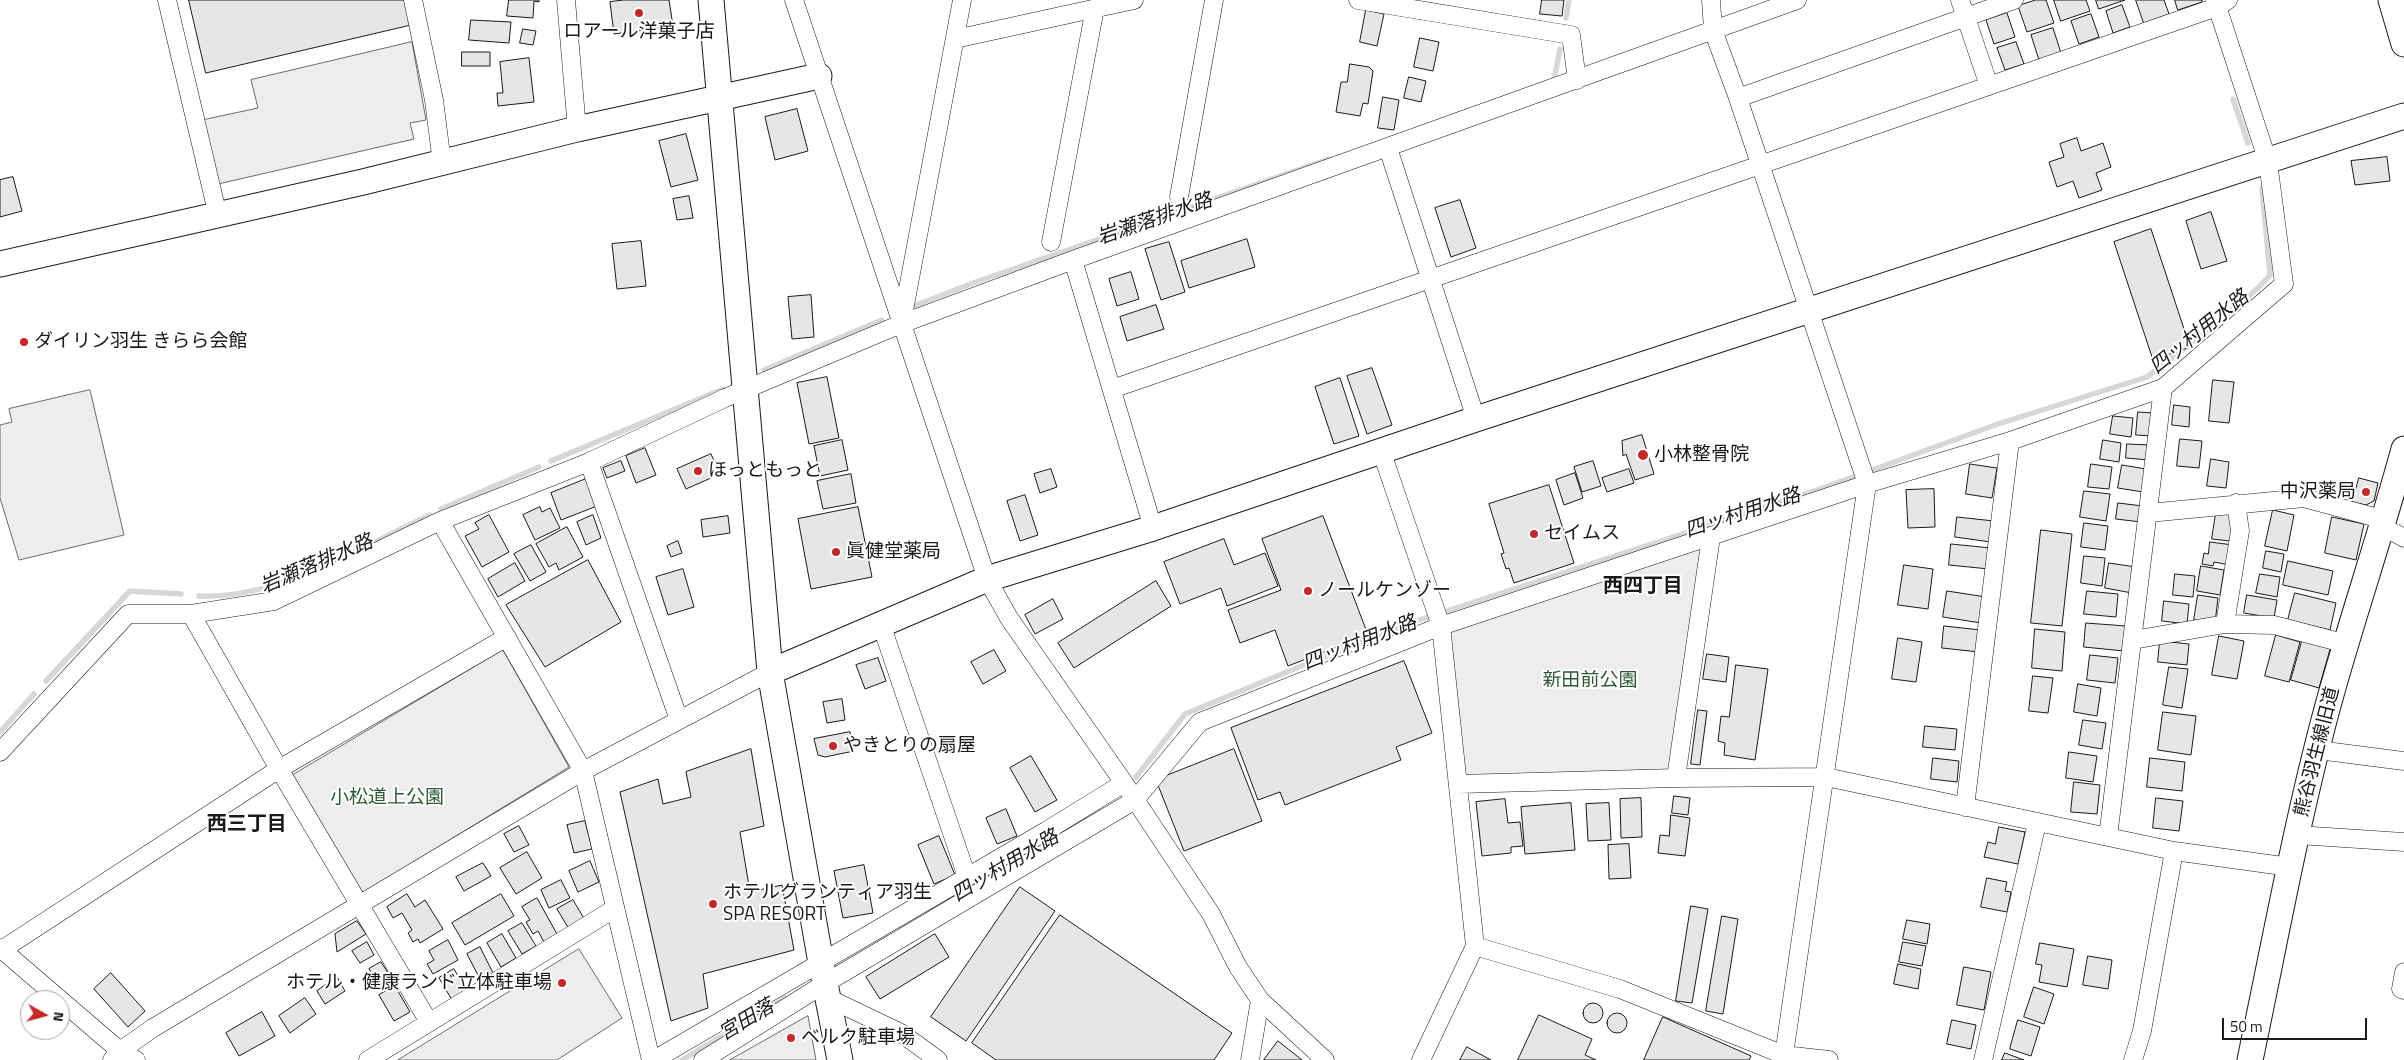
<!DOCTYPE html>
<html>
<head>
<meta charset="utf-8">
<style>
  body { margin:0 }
  #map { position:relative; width:2404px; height:1060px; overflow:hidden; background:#fff; font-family:"Titillium Web",sans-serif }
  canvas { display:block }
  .north { position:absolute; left:20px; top:990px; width:50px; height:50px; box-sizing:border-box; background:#fff; border:1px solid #a3a3a3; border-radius:50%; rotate:97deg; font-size:14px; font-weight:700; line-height:20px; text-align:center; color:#1a1a1a }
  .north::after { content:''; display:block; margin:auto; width:18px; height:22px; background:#c62828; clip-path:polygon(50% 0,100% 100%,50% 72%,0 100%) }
  .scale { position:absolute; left:2222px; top:1018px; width:145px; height:22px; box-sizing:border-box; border:2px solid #1a1a1a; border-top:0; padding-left:6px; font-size:15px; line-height:18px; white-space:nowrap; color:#1a1a1a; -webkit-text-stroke:4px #fff; paint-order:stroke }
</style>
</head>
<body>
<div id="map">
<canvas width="2404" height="1060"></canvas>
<div class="north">N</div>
<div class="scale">50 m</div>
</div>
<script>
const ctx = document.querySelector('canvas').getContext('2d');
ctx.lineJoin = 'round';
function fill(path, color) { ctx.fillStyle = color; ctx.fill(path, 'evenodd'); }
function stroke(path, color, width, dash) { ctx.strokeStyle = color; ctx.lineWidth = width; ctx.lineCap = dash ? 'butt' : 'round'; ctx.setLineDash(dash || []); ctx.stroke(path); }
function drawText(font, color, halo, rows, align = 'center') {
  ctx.font = font + ' "Titillium Web","Noto Sans JP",sans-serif'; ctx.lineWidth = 4; ctx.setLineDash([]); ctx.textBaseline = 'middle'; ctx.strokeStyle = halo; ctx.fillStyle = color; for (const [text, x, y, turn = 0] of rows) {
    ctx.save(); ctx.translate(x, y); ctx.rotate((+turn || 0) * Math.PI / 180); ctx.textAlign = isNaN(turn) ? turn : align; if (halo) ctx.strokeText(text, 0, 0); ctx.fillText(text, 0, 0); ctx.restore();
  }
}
const built = new Path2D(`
  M412 42 426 120 410 123 414 139 218 184 202 120 258 108 251 80Z
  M90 390 124 535 19 560 0 498V425L12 422 9 409Z
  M1711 537 1676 778 1459 784 1441 626Z
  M503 650 569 767 363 893 293 775Z
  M579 949 622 1018 557 1060H398Z
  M808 1016 816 1060H730Z`);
const stream = new Path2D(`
  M1566 18 1569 0
  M1551 81 1554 80 1560 49
  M2233 99 2248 143
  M914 306 973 283 1329 159
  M764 370 882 320
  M551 461 723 389
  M441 509 539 467
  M199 596C276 600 361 547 430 515
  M46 681 130 591 181 594
  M1 731 34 694
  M1136 777 1185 714 1294 669 1413 622 1823 488 1998 424 2147 377 2206 332 2258 288 2270 275 2262 188
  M1051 840 1099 812
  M682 1060 785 998`);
const building = new Path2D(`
  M189 0H406L411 25 206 73Z
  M509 0H539V2L534 1 533 18 507 16Z
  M624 0H669L673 26 614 34 610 2Z
  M1542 0H1564L1562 16 1540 14Z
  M2036 0H2046L2054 23 2027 32 2018 6Z
  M2054 0H2086L2090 11 2061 21Z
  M2096 0H2125L2099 9Z
  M2136 0H2164L2169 14 2144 23Z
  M2175 0H2202V2L2178 10Z
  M2122 5 2130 27 2113 33 2106 11Z
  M1366 10 1384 14 1377 46 1360 42Z
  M2007 13 2015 37 1994 44 1986 20Z
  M2091 14 2099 37 2079 44 2071 21Z
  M471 20 511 22 509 43 469 40Z
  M2053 28 2061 53 2039 60 2031 35Z
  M523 29 536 31 533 45 520 43Z
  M1420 38 1439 42 1433 71 1414 67Z
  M2016 42 2024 64 2005 70 1997 48Z
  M462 52H490V66H462Z
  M529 58 534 102 498 106 497 93H503L500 62Z
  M1350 64 1369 67 1373 71 1368 104 1363 103 1360 116 1336 112 1341 82H1347Z
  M1409 77 1426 81 1421 102 1404 98Z
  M1383 97 1399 100 1394 130 1378 128Z
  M797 109 808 151 775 160 765 117Z
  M686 134 698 180 671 187 659 141Z
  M2077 138 2081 151 2103 143 2111 167 2096 173 2102 190 2079 198 2073 181 2057 187 2049 162 2064 157 2060 144Z
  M2387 157 2390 181 2355 185 2351 161Z
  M13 177 22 211 0 217V180Z
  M689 196 693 218 677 220 673 199Z
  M1460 200 1476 248 1451 257 1435 208Z
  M2211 212 2227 261 2201 269 2186 221Z
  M2151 229 2190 347 2153 360 2114 242Z
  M1247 239 1255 267 1189 288 1181 261Z
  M641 241 646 286 617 289 612 244Z
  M1169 242 1185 292 1161 300 1145 249Z
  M1131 272 1139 299 1117 306 1109 279Z
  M811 295 814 337 792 339 788 297Z
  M1156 305 1164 329 1127 341 1120 317Z
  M1372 368 1392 425 1367 434 1347 376Z
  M827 377 839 438 809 444 797 383Z
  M1340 378 1359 436 1334 444 1315 387Z
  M2213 380 2234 382 2229 423 2209 421Z
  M2174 405 2190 407 2189 427 2172 425Z
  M2138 412 2154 413 2153 436 2136 435Z
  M2113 416 2133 418 2131 437 2110 434Z
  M1642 435 1654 474 1635 480 1626 454 1623 456 1622 441Z
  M2180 439 2202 441 2199 468 2177 466Z
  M842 440 848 470 820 476 814 446Z
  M2103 440 2121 443 2119 462 2100 459Z
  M2127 444 2150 445 2149 460 2126 458Z
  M645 448 656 475 636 483 626 456Z
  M711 454 720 474 686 489 677 469Z
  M2211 459 2229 462 2226 488 2207 486Z
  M621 461 625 471 607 478 603 468Z
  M1593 461 1601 486 1582 492 1574 467Z
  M1970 464 1997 468 1992 498 1966 494Z
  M2091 464 2112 467 2109 489 2088 487Z
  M2122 465 2146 469 2143 492 2118 488Z
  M1051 469 1057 487 1040 493 1034 474Z
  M1629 469 1634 483 1607 492 1602 478Z
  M1575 473 1583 498 1564 505 1556 480Z
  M851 474 856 503 823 509 817 481Z
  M2359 478 2378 483 2374 501 2366 505 2353 502Z
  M586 479 597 506 561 520 551 493Z
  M1549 485 1574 563 1514 583 1509 568 1506 569 1501 554 1504 553 1489 504Z
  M1934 489 1935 527 1908 528 1906 490Z
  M2084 491 2110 494 2106 521 2080 517Z
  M1025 495 1038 535 1020 541 1007 501Z
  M2118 503 2143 506 2141 522 2116 519Z
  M540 507 542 512 550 508 560 528 535 540 523 515Z
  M858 507 872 577 811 589 798 519Z
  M2273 510 2294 515 2287 551 2265 546Z
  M2216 513 2234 515 2230 541 2212 539Z
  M489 515 509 552 482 567 465 536 479 529 475 523Z
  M593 515 601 538 586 545 577 522Z
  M728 516 730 533 703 537 701 520Z
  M1323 516 1368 635 1288 666 1275 630 1240 643 1228 610 1281 590 1262 539Z
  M1957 517 1994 521 1991 542 1955 537Z
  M2332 517 2364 524 2356 560 2325 553Z
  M2084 523 2108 526 2105 550 2081 547Z
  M567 527 583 557 559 570 556 563 549 567 536 544Z
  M2041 530 2072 534 2062 626 2031 623Z
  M1224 539 1234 565 1265 553 1278 586 1227 606 1221 588 1180 604 1164 562Z
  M678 541 682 553 671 557 667 546Z
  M2210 542 2233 545 2230 565 2214 562 2213 566 2202 564 2204 553 2208 554Z
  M1951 544 1991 548 1989 569 1949 565Z
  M531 545 546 572 530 581 514 554Z
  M2266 551 2284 554 2281 572 2263 568Z
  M2084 556 2105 558 2102 586 2081 583Z
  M588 560 621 622 545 667 506 605Z
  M2288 561 2333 571 2328 595 2283 585Z
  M515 563 525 581 498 597 488 579Z
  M2109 563 2136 567 2132 593 2105 588Z
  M1904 565 1933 569 1928 609 1898 605Z
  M2201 566 2224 570 2220 595 2197 591Z
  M683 569 694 607 668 615 656 577Z
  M2175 574 2195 576 2193 597 2173 595Z
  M2260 574 2280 577 2277 597 2256 593Z
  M1156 581 1171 606 1074 668 1058 643Z
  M1947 591 1986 597 1981 623 1943 617Z
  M2087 591 2118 594 2116 617 2084 614Z
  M2295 593 2336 603 2330 630 2288 620Z
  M2198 595 2218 598 2215 623 2194 620Z
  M2247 595 2277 600 2274 618 2244 613Z
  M1053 599 1063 619 1035 634 1025 615Z
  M2164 601 2189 604 2187 624 2162 621Z
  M2086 623 2126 626 2124 651 2084 647Z
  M1944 626 1981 630 1979 652 1942 648Z
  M2035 629 2065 632 2062 671 2032 668Z
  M2276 635 2300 642 2289 682 2265 676Z
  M2219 636 2244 641 2237 679 2212 675Z
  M1898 638 1922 642 1916 682 1892 679Z
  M2303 638 2331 646 2319 688 2291 680Z
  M2160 641 2189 644 2187 665 2158 662Z
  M994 650 1006 671 983 684 971 662Z
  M1707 654 1729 657 1726 682 1703 679Z
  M2090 655 2118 658 2115 683 2087 680Z
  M878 658 886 681 865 689 856 665Z
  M1404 661 1432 733 1396 747 1401 760 1285 805 1280 792 1258 800 1231 728Z
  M1736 665 1768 669 1755 760 1724 755 1725 743 1718 741 1721 716 1729 717Z
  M2169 667 2188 669 2182 708 2163 705Z
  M2033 676 2053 678 2048 713 2029 711Z
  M2078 684 2101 688 2097 716 2074 712Z
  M842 699 845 720 827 723 823 702Z
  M1698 710 1707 711 1700 765 1691 764Z
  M2163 712 2196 716 2191 755 2158 750Z
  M2083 720 2106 723 2102 749 2079 745Z
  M1925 726 1957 729 1955 750 1923 747Z
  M850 732 854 751 825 757 818 755 814 739Z
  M751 749 764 826 740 832 750 892 782 885 794 950 703 974 708 1008 671 1021 620 792 658 779 663 804 691 797 686 772Z
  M1234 749 1262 821 1184 851 1156 780Z
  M2069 752 2097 756 2093 782 2066 778Z
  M1031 756 1057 800 1035 812 1010 768Z
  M1933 758 1959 761 1957 782 1931 779Z
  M2150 758 2185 762 2182 791 2147 787Z
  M2074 782 2100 785 2097 814 2071 812Z
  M1674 796 1690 798 1688 815 1672 813Z
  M1641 798 1642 837 1621 838 1620 799Z
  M2156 798 2183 801 2179 831 2153 828Z
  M1505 799 1508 823 1520 822 1523 846 1511 847V853L1482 856 1476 802Z
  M1571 803 1575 850 1525 854 1521 807Z
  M1609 803 1611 840 1588 841 1586 804Z
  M1006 809 1017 836 997 844 986 818Z
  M1671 815 1690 818 1685 856 1658 853 1660 835 1669 836Z
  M585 821 592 849 574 853 567 825Z
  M519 826 529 845 514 852 504 834Z
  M1999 827 2025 832 2018 864 1984 857 1988 842 1995 844Z
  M939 836 955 875 934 884 918 845Z
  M1629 844 1631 878 1609 879 1608 845Z
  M527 852 542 878 516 894 500 868Z
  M590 861 599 882 578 892 569 871Z
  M483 863 491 876 464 891 456 877Z
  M864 865 873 913 843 918 834 871Z
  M1987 878 2007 882 2005 891 2011 892 2007 912 1981 907Z
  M561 880 570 898 549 908 541 890Z
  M1020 887 1055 911 966 1041 931 1017Z
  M407 894 415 907 425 900 443 929 420 943 418 939 413 942 408 933 412 930 402 913 393 918 387 907Z
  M501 894 514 916 465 945 452 923Z
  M537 898 557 934 544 942 538 931 533 934 526 922 530 920 522 907Z
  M573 900 585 920 569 929 557 909Z
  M1691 906 1708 909 1692 1003 1676 1001Z
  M1060 915 1232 1033 1214 1060H996L972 1043Z
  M1722 916 1738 919 1723 1014 1706 1011Z
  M1907 920 1930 924 1927 944 1903 939Z
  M357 921 366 934 337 952 335 934Z
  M522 923 536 946 522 954 508 931Z
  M502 934 516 958 501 967 487 943Z
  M935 934 949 957 880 999 866 977Z
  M448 940 458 960 433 974 427 964 434 960 429 951Z
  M367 942 374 955 360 963 352 951Z
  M1903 942 1926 946 1922 966 1899 962Z
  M2040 943 2074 949 2067 987 2039 982 2042 965 2036 964Z
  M480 947 493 973 480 979 467 954Z
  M2088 956 2112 960 2108 989 2083 985Z
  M381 962 390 976 378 983 369 969Z
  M1898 964 1921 969 1918 989 1894 984Z
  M1964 967 1991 972 1984 1010 1957 1005Z
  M454 969 467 991 452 1000 439 978Z
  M111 973 145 1011 128 1027 94 989Z
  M337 977 345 991 325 1004 317 991Z
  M395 986 410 1012 394 1021 379 995Z
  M2034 987 2054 994 2044 1024 2024 1017Z
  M305 998 316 1014 290 1033 279 1016Z
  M1583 1013a10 10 0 1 1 20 0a10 10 0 1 1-20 0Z
  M262 1012 275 1036 239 1056 226 1033Z
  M1607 1023a10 10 0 1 1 20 0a10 10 0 1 1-20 0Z
  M1539 1015 1592 1039 1585 1055 1596 1060H1518Z
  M1663 1017 1751 1056 1749 1060H1644Z
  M1952 1020 1976 1025 1971 1049 1947 1044Z
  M2018 1020 2040 1027 2031 1056 2010 1049Z
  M1278 1041 1302 1060H1264Z
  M1467 1047 1491 1060H1460Z
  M2005 1053 2024 1060H2002Z`);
const street = new Path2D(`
  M167 0 218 216
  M413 0 434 100 442 163
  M566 0 577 129
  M794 0 987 579 1009 618 1124 783 1211 914 1238 967 1260 1000 1325 1060
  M1358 0 1571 35 1577 80
  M1711 0 1713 30 1738 98 1867 484 1784 1055
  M1960 0 1989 86
  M955 39 1134 0
  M1738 98 2014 0
  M1388 148 1476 419
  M1179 197 1214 0
  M1051 242 1095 8
  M1073 260 1153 528
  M902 321 962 0
  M1112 389 2217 7 2228 0
  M1381 450 1441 626 1475 946 1421 1060
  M589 462 679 720
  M2149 513 2304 498 2385 520
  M440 521 583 771 651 1060
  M2381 530 2395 533 2404 538
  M191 614 279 769 429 1022
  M881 624 967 877
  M2225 624 2240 531 2236 503
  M2133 640 2225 624 2274 625 2347 644
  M2318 750 2404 761
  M0 752 128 614H191L274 601 440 521 589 462 725 398 901 324 1073 260 1797 0
  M1676 778 1711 537
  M1459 784 1676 778 1826 777 2174 851 2290 867
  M1965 807 2010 441
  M2298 835 2404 842
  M2108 837 2163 388
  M1475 946 1620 989 1784 1055 1829 1060
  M0 948 120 1051 136 1060
  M0 951 279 769 507 637
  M2404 972 2401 989 2404 990
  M828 998 901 1033 938 1060
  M112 1060 120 1051 153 1028 583 771 770 672
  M368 1060 614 909
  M654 1060 1046 831 1124 783
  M703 1060 824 984 1135 800 1200 722 1441 626 1867 484 2010 441 2163 388 2284 284 2268 162 2215 0
  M1250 1060 1260 1000
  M1983 1060 2037 823
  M2133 1060 2142 1031 2174 851`);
const secondary = new Path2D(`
  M711 0 770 672 821 963 840 1060
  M2391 0 2404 44
  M0 264 363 182 577 129 819 76
  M770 672 987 579 1153 528 1476 419 2404 116
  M2250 1060C2276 937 2298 812 2332 691 2355 610 2382 530 2404 449`);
const markers = [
  [639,13,5,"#c62828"],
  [24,342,5,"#c62828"],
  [1643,455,6,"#c62828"],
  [698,471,5,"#c62828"],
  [2366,492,5,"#c62828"],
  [1534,534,5,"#c62828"],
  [836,552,5,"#c62828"],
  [1308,591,5,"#c62828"],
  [833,746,5,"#c62828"],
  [713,904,5,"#c62828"],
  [562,983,5,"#c62828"],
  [791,1038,5,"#c62828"]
];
const poiNames = [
  ["ロアール洋菓子店",639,32,"center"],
  ["ダイリン羽生 きらら会館",34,342],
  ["小林整骨院",1654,455],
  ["ほっともっと",708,471],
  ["中沢薬局",2356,492,"right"],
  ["セイムス",1544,534],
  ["眞健堂薬局",846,552],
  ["ノールケンゾー",1318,591],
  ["やきとりの扇屋",843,746],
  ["ホテルグランティア羽生",723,893],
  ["SPA RESORT",723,915],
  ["ホテル・健康ランド立体駐車場",552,983,"right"],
  ["ベルク駐車場",801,1038]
];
const parkNames = [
  ["新田前公園",1590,681],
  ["小松道上公園",387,798]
];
const streetNames = [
  ["熊谷羽生線旧道",2318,752,-76]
];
const waterNames = [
  ["岩瀬落排水路",1155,220,-19],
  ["四ッ村用水路",2200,333,-39],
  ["四ッ村用水路",1743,514,-18],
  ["岩瀬落排水路",317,565,-23],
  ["四ッ村用水路",1360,644,-21],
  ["四ッ村用水路",1006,867,-31],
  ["宮田落",747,1021,-31]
];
const neighbourhoodNames = [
  ["西四丁目",1643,587],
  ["西三丁目",247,825]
];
fill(built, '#ededed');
stroke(built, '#6a6a6a', 1);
stroke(stream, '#d7d7d7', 5.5);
fill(building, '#e6e6e6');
stroke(building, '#1a1a1a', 1);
stroke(street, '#1a1a1a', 19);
stroke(secondary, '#1a1a1a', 27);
stroke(street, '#fff', 18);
stroke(secondary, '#fff', 25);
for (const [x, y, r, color] of markers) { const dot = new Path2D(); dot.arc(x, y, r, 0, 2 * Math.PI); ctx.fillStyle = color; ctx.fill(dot); stroke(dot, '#fff', 2); }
drawText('19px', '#1a1a1a', '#fff', poiNames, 'left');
drawText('19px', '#2b5a34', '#fff', parkNames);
drawText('19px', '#1a1a1a', '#fff', streetNames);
drawText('italic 20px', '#1a1a1a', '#fff', waterNames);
drawText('bold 20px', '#1a1a1a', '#fff', neighbourhoodNames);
</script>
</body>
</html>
